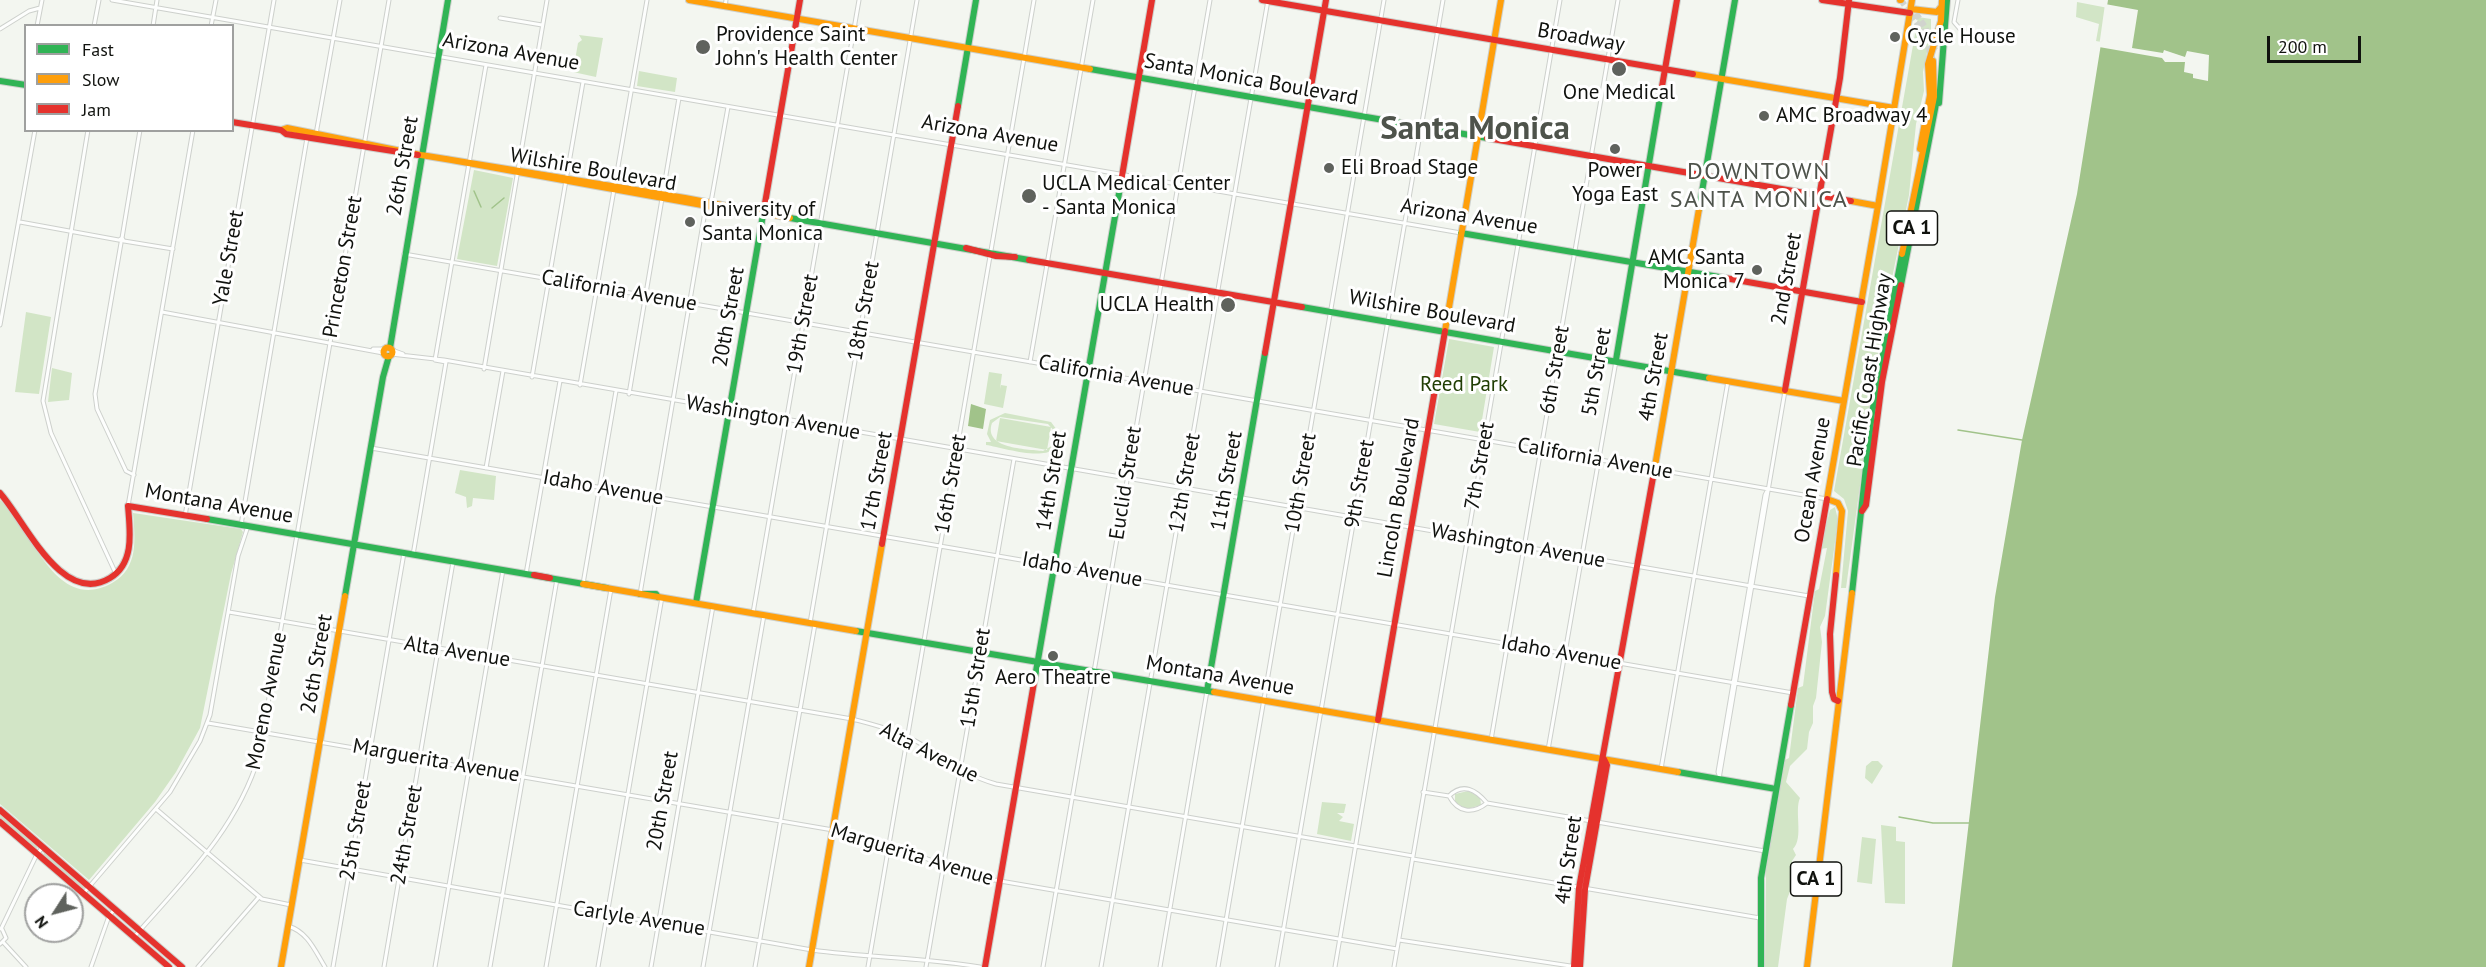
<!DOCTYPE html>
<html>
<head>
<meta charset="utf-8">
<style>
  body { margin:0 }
  #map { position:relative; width:2486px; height:967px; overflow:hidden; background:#f3f6f0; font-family:"PT Sans",sans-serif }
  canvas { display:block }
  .legend { position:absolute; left:24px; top:24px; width:210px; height:108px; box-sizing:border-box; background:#fff; border:2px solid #9fa09f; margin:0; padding:8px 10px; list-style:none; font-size:18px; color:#10120e }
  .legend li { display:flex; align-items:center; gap:12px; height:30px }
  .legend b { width:30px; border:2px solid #9fa09f }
  .north { position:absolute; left:24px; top:883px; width:60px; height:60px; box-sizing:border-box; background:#fff; border:2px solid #9fa09f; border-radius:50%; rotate:234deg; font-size:16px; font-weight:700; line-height:24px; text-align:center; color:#10120e }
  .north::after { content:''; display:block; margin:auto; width:21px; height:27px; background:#5f625d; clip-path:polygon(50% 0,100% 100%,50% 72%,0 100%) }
  .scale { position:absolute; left:2267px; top:36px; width:94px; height:27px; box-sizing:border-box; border:3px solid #10120e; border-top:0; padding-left:8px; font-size:18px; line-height:21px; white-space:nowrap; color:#10120e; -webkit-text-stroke:4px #fff; paint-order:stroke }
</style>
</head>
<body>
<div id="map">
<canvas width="2486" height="967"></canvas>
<ul class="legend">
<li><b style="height:8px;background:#30b455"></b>Fast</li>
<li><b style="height:8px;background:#ff9f0a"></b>Slow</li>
<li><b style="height:8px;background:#e5322d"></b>Jam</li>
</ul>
<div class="north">N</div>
<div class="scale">200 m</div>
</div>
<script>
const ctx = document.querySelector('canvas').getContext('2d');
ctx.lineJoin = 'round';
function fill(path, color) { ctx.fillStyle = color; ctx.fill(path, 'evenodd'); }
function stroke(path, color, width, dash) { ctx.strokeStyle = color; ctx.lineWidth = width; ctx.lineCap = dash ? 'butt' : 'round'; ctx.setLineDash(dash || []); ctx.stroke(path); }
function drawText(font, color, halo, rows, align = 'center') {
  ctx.font = font + ' "PT Sans",sans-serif'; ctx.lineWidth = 6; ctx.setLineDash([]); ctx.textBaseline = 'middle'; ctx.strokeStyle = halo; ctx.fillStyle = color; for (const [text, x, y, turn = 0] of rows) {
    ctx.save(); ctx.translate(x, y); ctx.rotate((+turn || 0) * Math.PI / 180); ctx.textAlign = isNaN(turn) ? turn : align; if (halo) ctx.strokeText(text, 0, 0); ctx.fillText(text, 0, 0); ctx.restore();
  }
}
const green = new Path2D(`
  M2077 2 2129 12 2128 47 2096 41 2099 24 2076 17Z
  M1918 17 1931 19V33L1923 72 1924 91 1916 124 1909 195 1881 332 1846 588H1841L1848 511 1844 499 1834 491Z
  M579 35 603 38 596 77 573 72 578 43 582 40Z
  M639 71 677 78 675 92 637 86Z
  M474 170 513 178 497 266 457 259Z
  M26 312 51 317 39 394 15 392Z
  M1449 339 1494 347 1480 432 1434 424Z
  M52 368 72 373 69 400 48 402Z
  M989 372 1002 374 1000 389 1001 385 1007 386 1003 408 984 404Z
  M1005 413 1051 422 1060 434C1062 468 1006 448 986 445V442H991L987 434 990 420ZM1000 417 1048 424 1056 433 1055 444 1043 451C1026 449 983 449 992 423Z
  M1000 418 1051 427 1047 450 996 441Z
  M460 470 496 476 494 500 473 498 472 506 467 508 466 497 455 493Z
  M0 500C32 528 55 615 112 583 139 568 135 539 133 513L241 529 243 532 231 574 200 728 176 772 155 802 89 880 0 804Z
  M1835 507 1838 520 1825 616 1820 627 1822 642 1816 698 1813 706V723L1809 732 1807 749 1790 766 1786 782 1800 798C1794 811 1804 838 1793 849L1796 855 1792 861 1793 884 1787 899 1778 967H1765L1766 870 1785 760 1789 758 1798 688 1803 686 1815 591 1819 589 1827 548 1820 549 1830 510Z
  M1872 761H1878L1883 766 1872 784 1865 778 1866 766Z
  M1468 791 1480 797 1481 805 1467 809 1455 803V794Z
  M1322 802 1346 804 1344 813H1337L1343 817 1339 821 1354 824 1351 841 1317 834Z
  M0 813 38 846 35 850 0 820Z
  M1881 825 1896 827V841L1905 842V904L1885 903Z
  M1862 837 1876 839 1872 884 1857 882Z
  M45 852 85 886 82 890 42 856Z`);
const water = new Path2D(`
  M2108 0H2486V967H1952L1995 597 2022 440 2077 194Z
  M971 404 986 409 983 429 968 426Z`);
const pier = new Path2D(`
  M2105 4 2138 10 2132 48 2163 53 2164 50 2185 57 2187 51 2209 55 2208 81 2193 78V74L2184 72 2185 62H2165L2162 58 2099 47Z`);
const stream = new Path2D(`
  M474 191 481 207
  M492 208 504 198
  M1958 430 2022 440
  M1899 817 1933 823H1969`);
const highwayTunnel = new Path2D(`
  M1901 0 1923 32 1933 61
  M1911 6 1925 27 1935 50`);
const street = new Path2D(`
  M112 0 1461 233
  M1958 0 1954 22 1960 29
  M725 6 726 0
  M500 18 542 25
  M37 26 42 0
  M94 26 99 0
  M153 26 157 0
  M211 26 216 0
  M0 29 29 11 40 8
  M88 130 43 401 51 433 116 574
  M316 134 340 0
  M711 202 728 107
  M20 222 124 241 122 238 119 240
  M122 238 140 130
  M124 241 173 249
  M121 243 95 394 97 409 126 471 134 475
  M404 254 1827 499
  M162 312 383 353
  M0 325 35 130
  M373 349H384
  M392 350 403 354
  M391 354 444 360 1809 596
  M435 360 486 65
  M435 360 446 362
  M1030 362 1093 0
  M484 369 547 0
  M532 377 583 82
  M580 385 647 0
  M629 394 679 98
  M371 448 1793 693
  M486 468 503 371
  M128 506 193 130
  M185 516 274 0
  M241 525 308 132
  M413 555 446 362
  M526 574 560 381
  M583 584 616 391
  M640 594 706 206
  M229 612 852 719C871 724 888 728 906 736 938 751 959 774 996 784L1413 856
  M753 613 859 0
  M810 623 917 0
  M208 723 833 830 889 844 971 876 1397 949
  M1491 740 1618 0
  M1548 750 1616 361
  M1661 769 1728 381
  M1719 775 1718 772 1765 495 1768 489
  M1719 779 1785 391
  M1423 792 1449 796C1458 813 1473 814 1487 803
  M1449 796C1463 782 1476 790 1487 803L1765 851
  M156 809 262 899 291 905
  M1413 859 1760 918
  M300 860 812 950C868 958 924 957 980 967
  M83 894 170 792 200 741 210 715 238 556 248 526
  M288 926C308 932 315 951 325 967
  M1 929 37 854 43 847
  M134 937C183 881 237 829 259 756L389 0
  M1399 940 1577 967
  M3 942 26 967
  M0 944 6 938 2 929
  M91 967 109 916 115 909
  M198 967 259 897
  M333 967 404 553
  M384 967 453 562
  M435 967 503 570
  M490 967 557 579
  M546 967 611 589
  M598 967 662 597
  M651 967 713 606
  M703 967 764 615
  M755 967 815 624
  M868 967 1034 0
  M926 967 1014 459
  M1043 967 1210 0
  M1101 967 1268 0
  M1160 967 1207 691
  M1218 967 1384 0
  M1277 967 1443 0
  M1335 967 1377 720
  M1394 967 1560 0`);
const fast = new Path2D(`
  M1090 69 1487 138
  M0 81 26 85
  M1939 103 1947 0
  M958 106 976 0
  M1699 209 1735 0
  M790 218 1029 260
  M1461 233 1725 278
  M1901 285 1937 99
  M1302 307 1709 378
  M390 348 448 0
  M1616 360 1660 98
  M207 519 607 588
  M1852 593 1872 413 1902 254
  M640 594H656L658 597
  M345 596 383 377 389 356
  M696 603 764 209
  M856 631 1214 692
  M1035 677 1121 182
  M1207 691 1265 353
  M1678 772 1776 789
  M1761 967V878L1791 705`);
const slow = new Path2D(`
  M689 0 1090 69
  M1900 0H1901
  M1911 9 1937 12 1941 7
  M1693 74 1894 108
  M281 130 287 128 421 155 685 198 790 218
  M1920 149 1930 95 1928 64 1941 21 1942 0
  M446 159 730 210 735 208
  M1878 206 1912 0
  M1902 254 1934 97 1933 61
  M1445 331 1501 0
  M383.5 352a4.5 4.5 0 1 1 9 0a4.5 4.5 0 1 1-9 0Z
  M1709 378 1844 401
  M1654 472 1699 209
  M1836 575 1842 511 1838 503 1827 499 1878 206 1851 201
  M583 584 856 631
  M1214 692 1678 772
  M281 967 345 596
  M809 967 882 544
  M1807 967 1852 593`);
const jam = new Path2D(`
  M1262 0 1693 74
  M1822 0 1910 13
  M1660 98 1677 0
  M232 122 281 130 286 134 418 155
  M1487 138 1851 201
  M1121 182 1152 0
  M764 209 800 0
  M966 248 996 256 1015 257
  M1029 260 1302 307
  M1725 278 1862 302
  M1265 353 1326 0
  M1785 390 1840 78 1849 0
  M0 493C25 521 62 607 110 578 135 563 130 531 128 506L207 519
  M1862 511 1866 505 1882 382 1901 285
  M882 544 958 106
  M534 575 550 578
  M1836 575 1830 634 1832 692 1834 699 1838 701
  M1791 705 1827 499
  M1378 720 1445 331
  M0 810 182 967
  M0 822 169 967
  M985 967 1035 677
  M1574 967 1579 888 1654 472
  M1580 967 1585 889 1607 765 1604 759`);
const markers = [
  [1895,37,6,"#5f625d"],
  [703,47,8,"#5f625d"],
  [1619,69,8,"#5f625d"],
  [1764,116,6,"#5f625d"],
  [1615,149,6,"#5f625d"],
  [1329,168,6,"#5f625d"],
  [1029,196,8,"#5f625d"],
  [690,222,6,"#5f625d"],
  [1757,270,6,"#5f625d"],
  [1228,305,8,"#5f625d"],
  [1053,656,6,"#5f625d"]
];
const shields = [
  [1912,228,51],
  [1816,879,51]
];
const shieldNames = [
  ["CA 1",1912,228],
  ["CA 1",1816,879]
];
const poiNames = [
  ["Providence Saint",716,35],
  ["John's Health Center",716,59],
  ["Cycle House",1907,37],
  ["One Medical",1619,93,"center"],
  ["AMC Broadway 4",1776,116],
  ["Eli Broad Stage",1341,168],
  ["Power",1615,171,"center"],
  ["Yoga East",1615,195,"center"],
  ["UCLA Medical Center",1042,184],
  ["- Santa Monica",1042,208],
  ["University of",702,210],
  ["Santa Monica",702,234],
  ["AMC Santa",1745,258,"right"],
  ["Monica 7",1745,282,"right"],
  ["UCLA Health",1214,305,"right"],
  ["Aero Theatre",1053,678,"center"]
];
const streetNames = [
  ["Broadway",1581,38,10],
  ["Arizona Avenue",511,52,10],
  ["Santa Monica Boulevard",1251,80,10],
  ["Arizona Avenue",990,134,10],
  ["26th Street",403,166,-80],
  ["Wilshire Boulevard",593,170,10],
  ["Arizona Avenue",1469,217,9],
  ["Yale Street",229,258,-80],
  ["Princeton Street",343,267,-80],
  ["2nd Street",1787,279,-80],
  ["California Avenue",619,291,10],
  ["18th Street",864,311,-80],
  ["Wilshire Boulevard",1432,312,10],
  ["20th Street",729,317,-80],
  ["19th Street",803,324,-80],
  ["6th Street",1555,370,-80],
  ["Pacific Coast Highway",1870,370,-81],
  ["5th Street",1597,372,-80],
  ["California Avenue",1116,376,10],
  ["4th Street",1654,377,-80],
  ["Washington Avenue",773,418,10],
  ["California Avenue",1595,459,10],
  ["7th Street",1480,466,-80],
  ["Ocean Avenue",1813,480,-80],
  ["17th Street",877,481,-80],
  ["14th Street",1052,481,-81],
  ["11th Street",1227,481,-80],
  ["Euclid Street",1126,483,-81],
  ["12th Street",1185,483,-80],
  ["10th Street",1301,483,-80],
  ["16th Street",951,484,-80],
  ["9th Street",1360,484,-80],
  ["Idaho Avenue",603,488,10],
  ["Lincoln Boulevard",1399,498,-80],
  ["Montana Avenue",219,504,10],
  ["Washington Avenue",1518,546,10],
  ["Idaho Avenue",1082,570,10],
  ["Alta Avenue",457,652,9],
  ["Idaho Avenue",1561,653,10],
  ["26th Street",317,664,-80],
  ["Montana Avenue",1220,676,10],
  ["15th Street",976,678,-81],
  ["Moreno Avenue",267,701,-79],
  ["Alta Avenue",929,753,27],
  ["Marguerita Avenue",436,761,10],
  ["20th Street",663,801,-80],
  ["25th Street",356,831,-80],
  ["24th Street",407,835,-80],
  ["Marguerita Avenue",912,855,17],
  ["4th Street",1569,860,-82],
  ["Carlyle Avenue",639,919,9]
];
const parkNames = [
  ["Reed Park",1464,385]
];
const quarterNames = [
  ["DOWNTOWN",1759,172],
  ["SANTA MONICA",1759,200]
];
const townNames = [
  ["Santa Monica",1475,130]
];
fill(green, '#d2e5c6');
fill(water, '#a1c38a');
fill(pier, '#f3f6f0');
stroke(stream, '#a1c38a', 1.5);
stroke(highwayTunnel, '#d1d4ce', 6, [6, 3]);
stroke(street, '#cdd0cc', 5);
stroke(fast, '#cdd0cc', 8);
stroke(slow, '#cdd0cc', 8);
stroke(jam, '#cdd0cc', 8);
stroke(street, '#fdfefd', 3);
stroke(fast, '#30b455', 6);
stroke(slow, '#ff9f0a', 6);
stroke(jam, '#e5322d', 6);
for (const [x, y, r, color] of markers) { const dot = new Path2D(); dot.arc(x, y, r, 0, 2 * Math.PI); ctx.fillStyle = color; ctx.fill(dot); stroke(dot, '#fff', 2); }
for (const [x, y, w] of shields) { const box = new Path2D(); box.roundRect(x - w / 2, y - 17, w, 34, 4.5); ctx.fillStyle = '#fff'; ctx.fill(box); stroke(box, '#10120e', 1.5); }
drawText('bold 20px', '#10120e', null, shieldNames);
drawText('21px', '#10120e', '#fff', poiNames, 'left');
drawText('21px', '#10120e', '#fff', streetNames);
drawText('21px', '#203e04', '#fff', parkNames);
ctx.letterSpacing = '1.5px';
drawText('24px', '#4e534b', '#fff', quarterNames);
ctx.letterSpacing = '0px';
drawText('bold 33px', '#4e534b', '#fff', townNames);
</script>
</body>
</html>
